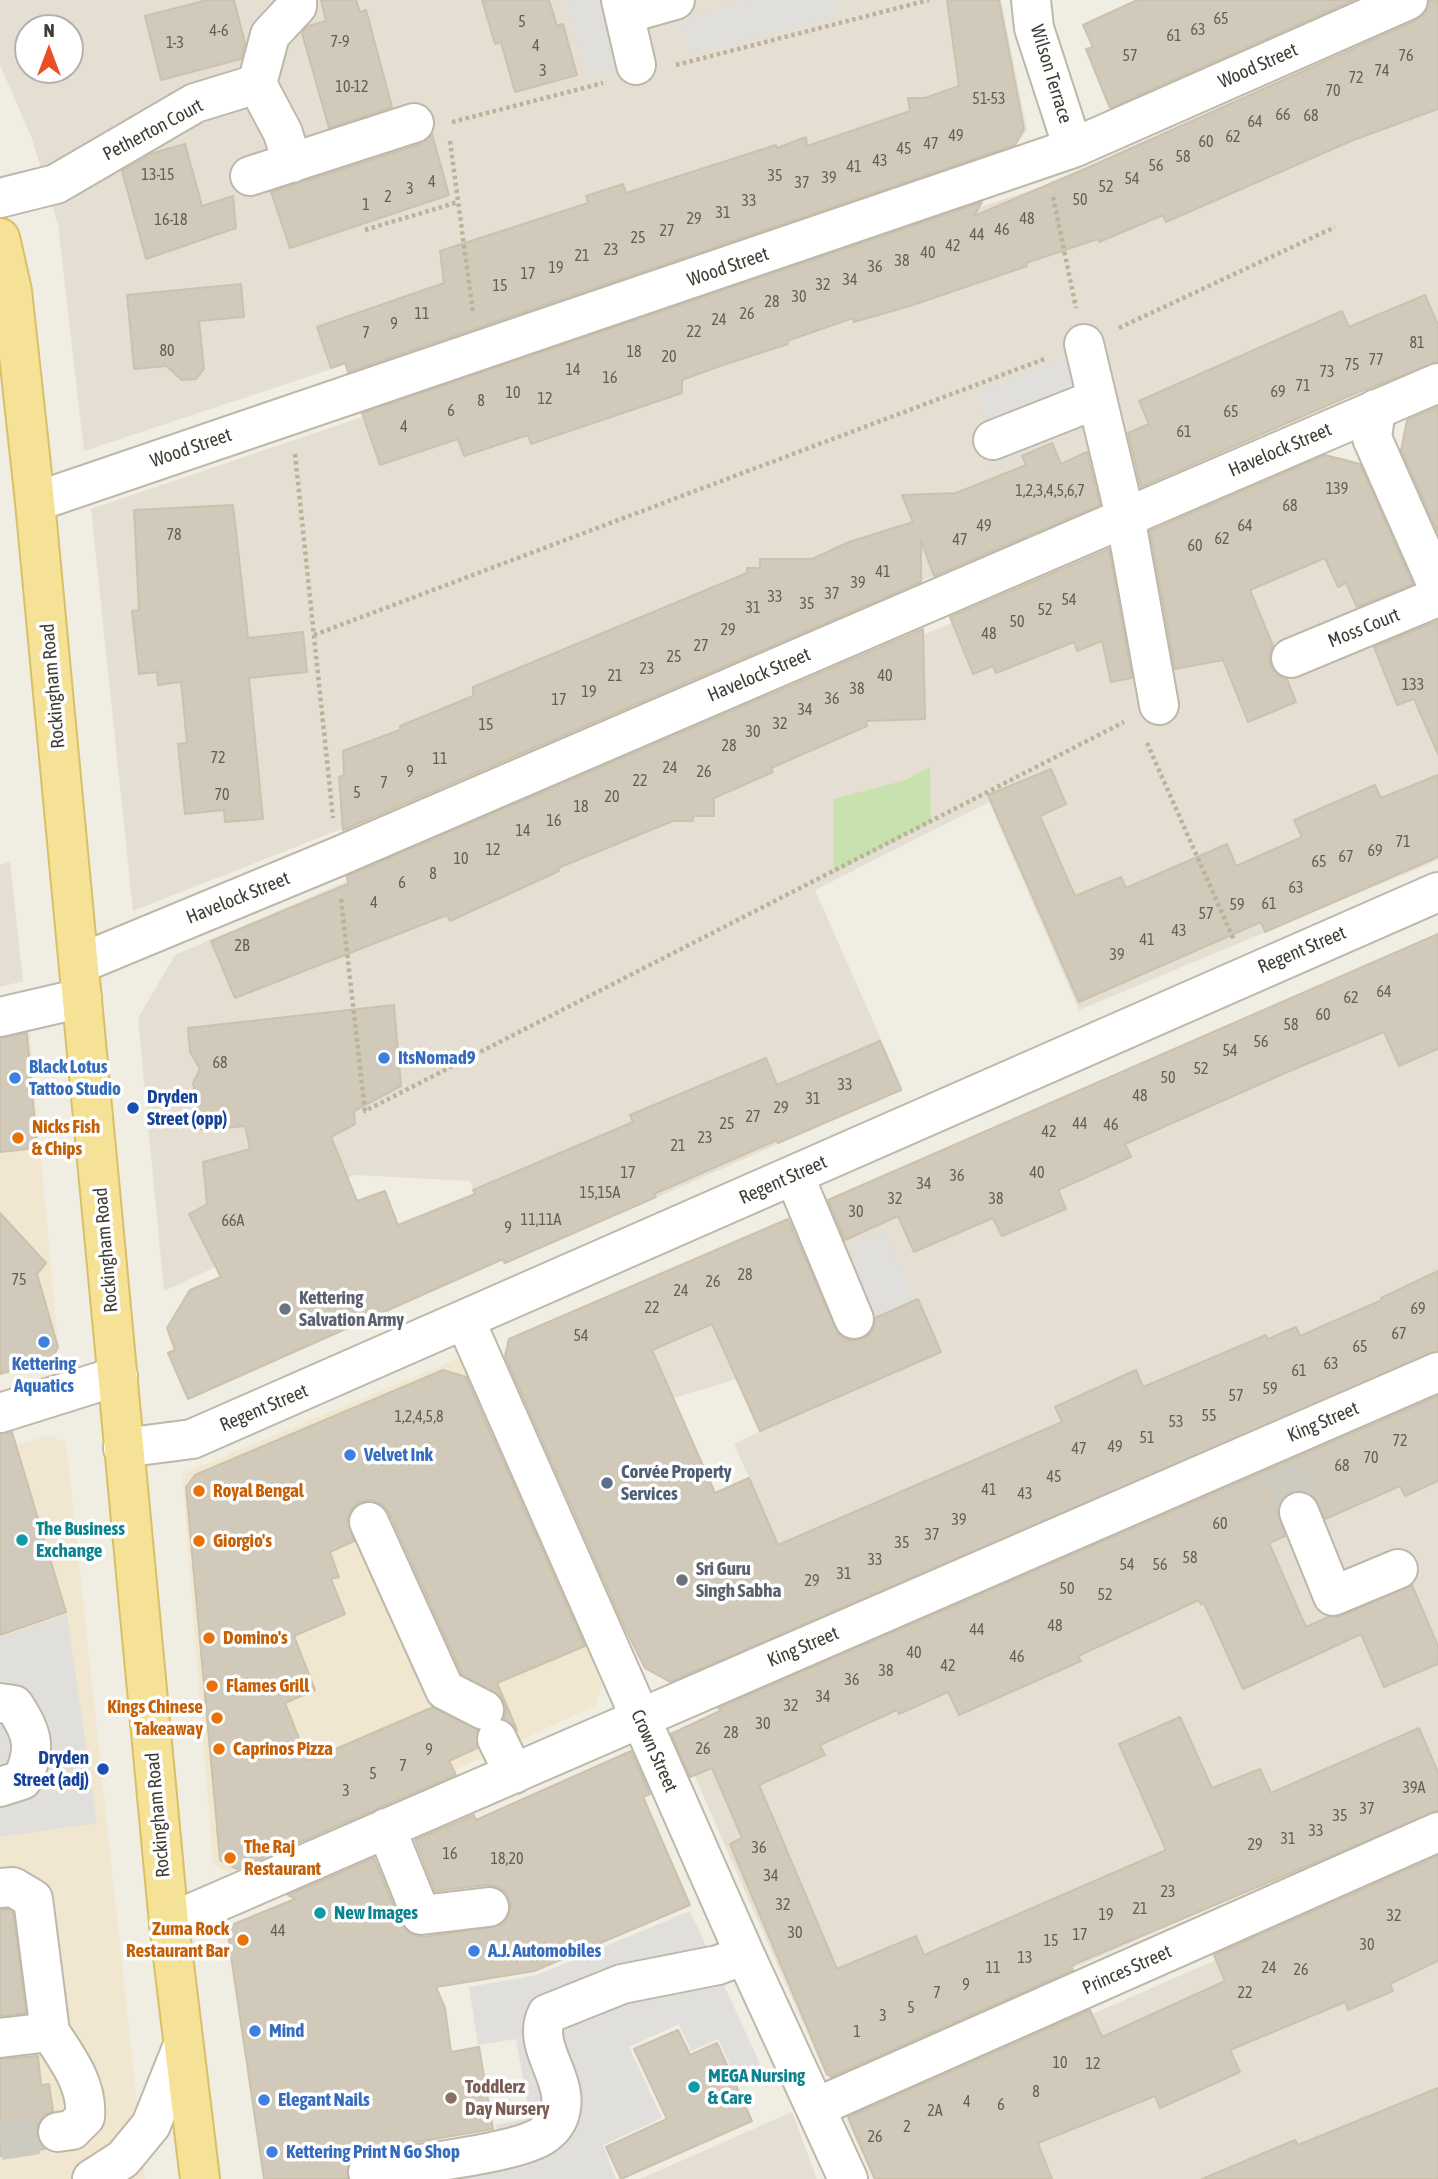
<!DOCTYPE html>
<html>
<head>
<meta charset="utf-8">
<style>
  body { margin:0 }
  #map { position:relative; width:1438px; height:2179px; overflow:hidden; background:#f0ede3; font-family:"Asap Condensed",sans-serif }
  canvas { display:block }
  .north { position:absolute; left:14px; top:14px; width:70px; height:70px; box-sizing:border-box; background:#fff; border:2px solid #b3b1ae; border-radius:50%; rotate:0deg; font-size:19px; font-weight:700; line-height:28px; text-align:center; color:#413d34 }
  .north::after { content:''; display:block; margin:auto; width:24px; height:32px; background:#e94f22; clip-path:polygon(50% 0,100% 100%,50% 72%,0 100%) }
</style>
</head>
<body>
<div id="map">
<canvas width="1438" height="2179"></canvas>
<div class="north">N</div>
</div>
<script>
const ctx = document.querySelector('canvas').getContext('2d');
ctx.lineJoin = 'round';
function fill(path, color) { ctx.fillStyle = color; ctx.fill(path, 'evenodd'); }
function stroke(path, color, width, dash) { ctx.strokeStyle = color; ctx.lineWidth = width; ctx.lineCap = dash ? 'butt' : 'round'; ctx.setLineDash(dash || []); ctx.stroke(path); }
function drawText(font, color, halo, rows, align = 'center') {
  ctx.font = font + ' "Asap Condensed",sans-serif'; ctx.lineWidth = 7; ctx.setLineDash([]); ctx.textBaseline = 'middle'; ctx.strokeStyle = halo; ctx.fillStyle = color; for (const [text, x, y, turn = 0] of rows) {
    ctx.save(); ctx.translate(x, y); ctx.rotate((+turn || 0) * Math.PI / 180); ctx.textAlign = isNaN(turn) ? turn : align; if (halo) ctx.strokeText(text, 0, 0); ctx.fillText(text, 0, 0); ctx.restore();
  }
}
const residential = new Path2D(`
  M0 0H1001L1027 130 1019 141 84 451 58 225 32 139 0 65ZM28 28H70V70H28Z
  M1438 9V360L364 820 133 911 91 509 1040 187Z
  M1339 457 1352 461 1438 656V860L1079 1010 989 802 815 890 903 1089 503 1265 470 1181 355 1175 292 1202 271 1241 164 1291 138 1018 175 955Z
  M10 862 23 981 0 987V865Z
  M1438 934V1344L778 1630 745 1554 777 1541 734 1444 760 1431 737 1379 673 1398 626 1289Z
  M1438 1399V1809L826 2076 675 1731Z
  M1438 1863V2179H873L847 2121Z
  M792 2112 817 2179H640Z`);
const commercial = new Path2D(`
  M30 1035 58 1347 52 1359 0 1374V1042Z
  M459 1358 603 1682 595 1706 229 1872 213 1865 182 1474Z
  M49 1435 66 1442 145 2179H0V1451Z`);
const green = new Path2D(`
  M930 767 931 822 833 873 834 799 906 780Z`);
const parking = new Path2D(`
  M568 0H605L624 69 588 78Z
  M750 0H834L838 16 690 55 681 21Z
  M1068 356 1082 428 988 468 980 391Z
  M884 1230 914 1300 796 1351 775 1302 862 1265 853 1243Z
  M67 1614 97 1823 0 1837V1637Z
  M690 1911 761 2066 735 2076 718 2039 691 2051 679 2024 629 2047 662 2118 603 2145 616 2179H364L498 2135 496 2125 530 2118 516 2039 478 2045 469 1987 537 1975Z`);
const building = new Path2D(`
  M207 0H234L245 43 241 59 161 80 145 16Z
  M321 0H356L360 12 366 10 392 107 329 128 302 33 308 26 326 21Z
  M482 0H549L557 26 563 24 577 75 515 92 501 42 495 44Z
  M947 0H999L1024 129 1015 145 348 372 345 363 331 368 317 327 444 283 440 251 588 203 586 196 623 184 626 193 776 145 777 148 806 137 807 146 910 111 908 98H925L959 86Z
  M1137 0H1354L1110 108 1086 49 1093 47 1083 25Z
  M1429 0H1438V109L1351 141 1166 222 1163 215 1099 242 1098 239 1026 263 1027 266 913 305 854 322 853 318 787 341 788 344 720 366 682 380V393L531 444 528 435 464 456 458 439 380 465 362 413 982 202 974 216 1083 170 1417 20 1426 12Z
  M432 134 449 195 290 248 271 192 421 144Z
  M185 144 202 206 233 196 236 228 146 259 122 171 153 153Z
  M241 284 244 317 199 321 204 369 196 379 182 380 166 366 134 369 127 295Z
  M1425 295 1438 325V362L1351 395 1141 487 1128 433 1149 424 1139 401 1342 311 1349 327Z
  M1438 407V533L1401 450 1407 420Z
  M1052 443 1061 464 1087 452 1100 505 934 576 921 541V582L343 830 339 777 344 775 343 751 400 730V726L473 696V687L747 573V568H760V559H812L849 542 913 522 902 495 956 493 1026 465 1022 456Z
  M1325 455 1360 464 1413 584 1357 607 1346 583 1338 587 1325 558 1250 590 1273 646 1269 656 1271 667 1277 675 1287 679 1296 702 1248 722 1223 660 1175 669 1150 531Z
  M233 505 248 638 303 632 307 672 249 678 263 819 225 822 224 810 185 814 178 744 187 743 181 682 158 685 157 672 139 674 132 611 139 610 134 510Z
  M1109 549 1132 678 1111 682 1102 641 1077 651 1074 642 996 673 993 666 973 674 950 617Z
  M1438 621V754L1414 699 1397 705 1374 647Z
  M923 629 925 719 866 721 867 726 771 768 773 772 714 798V816H693V821H673L558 868 559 871 450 921 447 915 235 998 211 941 348 884 347 876Z
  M1051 769 1066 804 1040 816 1075 896 1121 877 1126 888 1227 844 1236 866 1302 837 1294 820 1375 785 1381 798 1438 775V857L1265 932 1261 922 1079 1002 988 795Z
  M1438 934V1049L1399 1066 1384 1032 1292 1070 1125 1144 1131 1157 1058 1190 1066 1209 1002 1236 993 1218 914 1252 898 1216 845 1240 828 1200Z
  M394 1005 401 1086 354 1111 355 1124 331 1137 357 1201 385 1191 398 1225 475 1194 473 1190 633 1122 630 1115 766 1058 777 1085 880 1041 901 1090 778 1143 777 1140 654 1194 656 1197 505 1263 503 1259 188 1399 168 1353 175 1350 167 1328 190 1290 221 1277 189 1214 207 1204 203 1162 250 1149 245 1126 201 1130 193 1083 200 1069 190 1052 188 1028Z
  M27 1033 37 1148 0 1152V1038Z
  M0 1213 46 1263 37 1274 58 1347 52 1359 0 1374Z
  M788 1219 838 1334 851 1341 863 1339 872 1332 875 1318 918 1299 941 1352 760 1431 712 1324 652 1350 715 1493 749 1478 778 1545 1062 1422 1055 1407 1136 1370 1143 1387 1266 1335 1268 1339 1296 1327 1300 1336 1382 1300 1381 1298 1438 1271V1351L670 1682 645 1668 625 1628 505 1356 509 1339Z
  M443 1370 466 1377 585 1646 497 1683 517 1730 504 1719 506 1708 502 1698 462 1674 389 1512 381 1504 372 1500 359 1502 352 1509 347 1519 354 1541 330 1552 339 1577 331 1579 345 1614 294 1636 315 1690 285 1703 308 1761 433 1707 478 1730 477 1748 449 1761 456 1775 237 1869 220 1860 186 1487 195 1475Z
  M1438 1396V1481L1405 1496 1400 1486 1325 1519 1313 1495 1303 1491 1291 1492 1281 1499 1277 1510 1285 1536 1269 1543 1306 1627 1328 1617 1341 1616 1412 1585 1438 1646V1664L1384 1687 1361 1634 1243 1689 1204 1603 1201 1605 1199 1600 1078 1656 1081 1661 959 1715 948 1692 899 1714 897 1710 820 1745 825 1755 759 1785 837 1969 916 1936 924 1955 1166 1850 1119 1744 1180 1717 1212 1788 1260 1769 1271 1793 1419 1728 1438 1772V1811L1077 1963 1071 1967 1073 1970 831 2077 827 2074 730 1844 742 1838 712 1768 690 1777 671 1734 722 1710 718 1708Z
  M12 1432 66 1612 0 1635V1434Z
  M631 1751 650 1794 643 1797 690 1905 534 1971 436 1987 445 2008 451 2052 479 2047 493 2129 364 2151 355 2155 348 2164V2179H264L231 1956 228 1934 234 1924 295 1899 288 1895 374 1858 401 1923 411 1934 424 1937 501 1925 509 1915 511 1904 506 1893 498 1887 487 1885 435 1891 415 1840 474 1815 476 1820Z
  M1438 1856V1961L1390 1984 1393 1991 1348 2010 1345 2002 1230 2050 1240 2072 1160 2108 1155 2096 1038 2143 1052 2179H875L848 2117 1090 2010 1102 2037 1225 1981 1214 1955Z
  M8 1909 13 1912 26 2013 0 2016V1910Z
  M678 2030 690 2055 717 2043 752 2121 621 2179 606 2147 667 2119 634 2049Z
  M38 2056 41 2085 49 2084 53 2111 44 2115 38 2125 37 2136 45 2149 0 2156V2059Z
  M1438 2088V2179H1202L1295 2140 1298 2145Z`);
const minorTunnel = new Path2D(`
  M1281 1468 1299 1512
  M0 2141 58 2132`);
const path = new Path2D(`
  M676 65 929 0
  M452 122 603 83
  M450 141 473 313
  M1053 197 1076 308
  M365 230 458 202
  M1119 328 1335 227
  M295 454 333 818
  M314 635 1047 358
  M1147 743 1234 940
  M341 899 365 1111 1124 722`);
const minor = new Path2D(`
  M621 0 636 65
  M1031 0 1034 28 1073 148
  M625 14 675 0
  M257 84 283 133 292 163
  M250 176 414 123
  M0 198 56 184 195 103 257 84 270 35 297 6V0
  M1084 344 1125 516 1159 705
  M1376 409 1372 438 1438 587
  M993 440 1097 399
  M35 502 1073 148 1408 0
  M1291 658 1438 597
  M79 964 337 857 1438 383
  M0 1017 82 998
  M794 1175 854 1319
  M465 1320 745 1955 848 2179
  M0 1413 118 1376
  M123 1448 192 1439 1438 892
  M1299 1512 1333 1596 1398 1569
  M369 1522 445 1690 484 1710
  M0 1703 14 1705C33 1734 37 1748 22 1780L0 1787
  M497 1739 514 1774
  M386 1828 421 1915 489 1907
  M0 1888 13 1887 33 1899 50 2032 0 2038
  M169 1923 1438 1372
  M50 2032C67 2058 88 2085 85 2117L72 2130 58 2132
  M817 2107 1438 1832
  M368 2172C407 2165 514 2154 542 2136 561 2124 565 2105 559 2085 553 2062 535 2038 547 2014L622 1984 718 1965 745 1955
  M92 2179 123 2159 151 2125 183 2045`);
const major = new Path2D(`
  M0 238 12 291 35 502 169 1923 200 2179`);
const markers = [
  [384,1058,7,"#3f7fe0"],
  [15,1078,7,"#3f7fe0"],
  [133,1108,7,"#1a4fb4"],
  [18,1138,7,"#e8710a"],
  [285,1309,7,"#6b7280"],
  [44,1342,7,"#3f7fe0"],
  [350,1455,7,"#3f7fe0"],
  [607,1483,7,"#5c6f8a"],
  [199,1491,7,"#e8710a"],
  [22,1540,7,"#0f9aa8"],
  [199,1541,7,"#e8710a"],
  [682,1580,7,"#6b7280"],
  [209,1638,7,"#e8710a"],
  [212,1686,7,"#e8710a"],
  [217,1718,7,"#e8710a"],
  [219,1749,7,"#e8710a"],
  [103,1769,7,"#1a4fb4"],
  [230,1858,7,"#e8710a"],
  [320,1913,7,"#0f9aa8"],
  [243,1940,7,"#e8710a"],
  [474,1951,7,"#3f7fe0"],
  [255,2031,7,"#3f7fe0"],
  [694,2087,7,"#0f9aa8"],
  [451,2098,7,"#8d6e63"],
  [264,2100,7,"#3f7fe0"],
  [272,2152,7,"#3f7fe0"]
];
const numberNames = [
  ["65",1221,19],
  ["5",522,22],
  ["63",1198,30],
  ["4-6",219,31],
  ["61",1174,36],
  ["7-9",340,42],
  ["1-3",175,43],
  ["4",536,46],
  ["57",1130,56],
  ["76",1406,56],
  ["3",543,71],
  ["74",1382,71],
  ["72",1356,78],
  ["10-12",352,87],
  ["70",1333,91],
  ["51-53",989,99],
  ["66",1283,115],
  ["68",1311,116],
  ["64",1255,122],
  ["49",956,136],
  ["62",1233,137],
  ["60",1206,142],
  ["47",931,144],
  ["45",904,149],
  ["58",1183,157],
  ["43",880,161],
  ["56",1156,166],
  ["41",854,167],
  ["13-15",158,175],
  ["35",775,176],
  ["39",829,178],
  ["54",1132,179],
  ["4",432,182],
  ["37",802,183],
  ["52",1106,187],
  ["3",410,189],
  ["2",388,197],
  ["50",1080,200],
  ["33",749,201],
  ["1",366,205],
  ["31",723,213],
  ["29",694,219],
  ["48",1027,219],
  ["16-18",171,220],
  ["46",1002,230],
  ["27",667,231],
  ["44",977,235],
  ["25",638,238],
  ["42",953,246],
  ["23",611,250],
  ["40",928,253],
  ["21",582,256],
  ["38",902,261],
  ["36",875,267],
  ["19",556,268],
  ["17",528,274],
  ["34",850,280],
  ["32",823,285],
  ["15",500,286],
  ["30",799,297],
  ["28",772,302],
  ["11",422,314],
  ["26",747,314],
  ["24",719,320],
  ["9",394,324],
  ["22",694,332],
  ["7",366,333],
  ["81",1417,343],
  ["80",167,351],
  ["18",634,352],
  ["20",669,357],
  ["77",1376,360],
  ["75",1352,365],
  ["14",573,370],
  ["73",1327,372],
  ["16",610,378],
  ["71",1303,386],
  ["69",1278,392],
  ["10",513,393],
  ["12",545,399],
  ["8",481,401],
  ["6",451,411],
  ["65",1231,412],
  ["4",404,427],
  ["61",1184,432],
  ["139",1337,489],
  ["1,2,3,4,5,6,7",1050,491],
  ["68",1290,506],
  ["49",984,526],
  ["64",1245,526],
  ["78",174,535],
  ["62",1222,539],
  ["47",960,540],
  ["60",1195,546],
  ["41",883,572],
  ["39",858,583],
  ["37",832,594],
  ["33",775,597],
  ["54",1069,600],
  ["35",807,604],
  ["31",753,608],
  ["52",1045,610],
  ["50",1017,622],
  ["29",728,630],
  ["48",989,634],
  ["27",701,646],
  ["25",674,657],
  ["23",647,669],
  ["21",615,676],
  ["40",885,676],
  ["133",1413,685],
  ["38",857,689],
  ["19",589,692],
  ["36",832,699],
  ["17",559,700],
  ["34",805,710],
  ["32",780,724],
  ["15",486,725],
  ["30",753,732],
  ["28",729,746],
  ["72",218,758],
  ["11",440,759],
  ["24",670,768],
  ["9",410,772],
  ["26",704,772],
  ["22",640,781],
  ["7",384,783],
  ["5",357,793],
  ["70",222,795],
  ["20",612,797],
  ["18",581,807],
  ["16",554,821],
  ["14",523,831],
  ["71",1403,842],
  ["12",493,850],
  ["69",1375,851],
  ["67",1346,857],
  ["10",461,859],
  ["65",1319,862],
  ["8",433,874],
  ["6",402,883],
  ["63",1296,888],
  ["4",374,903],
  ["61",1269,904],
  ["59",1237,905],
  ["57",1206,914],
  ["43",1179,931],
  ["41",1147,940],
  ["2B",242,946],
  ["39",1117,955],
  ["64",1384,992],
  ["62",1351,998],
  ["60",1323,1015],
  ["58",1291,1025],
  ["56",1261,1042],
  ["54",1230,1051],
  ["68",220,1063],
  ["52",1201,1069],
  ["50",1168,1078],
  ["33",845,1085],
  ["48",1140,1096],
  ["31",813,1099],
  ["29",781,1108],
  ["27",753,1117],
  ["25",727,1124],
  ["44",1080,1124],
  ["46",1111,1125],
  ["42",1049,1132],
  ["23",705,1138],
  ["21",678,1146],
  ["17",628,1173],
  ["40",1037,1173],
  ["36",957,1176],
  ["34",924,1184],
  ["15,15A",600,1193],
  ["32",895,1199],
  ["38",996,1199],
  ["30",856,1212],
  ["11,11A",541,1220],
  ["66A",233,1221],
  ["9",508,1228],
  ["28",745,1275],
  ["75",19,1280],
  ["26",713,1282],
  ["24",681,1291],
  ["22",652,1308],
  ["69",1418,1309],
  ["67",1399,1334],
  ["54",581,1336],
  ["65",1360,1347],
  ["63",1331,1364],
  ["61",1299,1371],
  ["59",1270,1389],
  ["57",1236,1396],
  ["55",1209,1416],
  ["1,2,4,5,8",419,1417],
  ["53",1176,1422],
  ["51",1147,1438],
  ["72",1400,1441],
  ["49",1115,1447],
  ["47",1079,1449],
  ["70",1371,1458],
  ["68",1342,1466],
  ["45",1054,1477],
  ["41",989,1490],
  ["43",1025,1494],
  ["39",959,1520],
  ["60",1220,1524],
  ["37",932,1535],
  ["35",902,1543],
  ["58",1190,1558],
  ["33",875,1560],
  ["54",1127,1565],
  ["56",1160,1565],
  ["31",844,1574],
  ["29",812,1581],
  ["50",1067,1589],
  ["52",1105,1595],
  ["48",1055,1626],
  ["44",977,1630],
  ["40",914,1653],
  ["46",1017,1657],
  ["42",948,1666],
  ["38",886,1671],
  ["36",852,1680],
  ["34",823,1697],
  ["32",791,1706],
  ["30",763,1724],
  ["28",731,1733],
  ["26",703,1749],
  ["9",429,1750],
  ["7",403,1766],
  ["5",373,1774],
  ["39A",1414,1788],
  ["3",346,1791],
  ["37",1367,1809],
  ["35",1340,1816],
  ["33",1316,1831],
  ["31",1288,1839],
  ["29",1255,1845],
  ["36",759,1848],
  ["16",450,1854],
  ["18,20",507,1859],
  ["34",771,1876],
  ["23",1168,1892],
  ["32",783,1905],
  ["21",1140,1909],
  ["19",1106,1915],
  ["32",1394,1916],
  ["44",278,1931],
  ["30",795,1933],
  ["17",1080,1935],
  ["15",1051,1941],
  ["30",1367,1945],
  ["13",1025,1958],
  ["11",993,1968],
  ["24",1269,1968],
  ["26",1301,1970],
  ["9",966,1985],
  ["7",937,1993],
  ["22",1245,1993],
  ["5",911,2008],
  ["3",883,2016],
  ["1",857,2032],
  ["10",1060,2063],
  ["12",1093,2064],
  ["8",1036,2092],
  ["4",967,2102],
  ["6",1001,2105],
  ["2A",935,2111],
  ["2",907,2127],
  ["26",875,2137]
];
const streetNames = [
  ["Wood Street",1258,66,-24],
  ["Wilson Terrace",1051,74,73],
  ["Petherton Court",153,130,-28],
  ["Wood Street",728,267,-19],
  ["Wood Street",191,448,-19],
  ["Havelock Street",1280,450,-23],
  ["Moss Court",1364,628,-22],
  ["Havelock Street",759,675,-23],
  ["Rockingham Road",53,686,-95],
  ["Havelock Street",238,898,-22],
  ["Regent Street",1302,950,-23],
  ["Regent Street",783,1180,-24],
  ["Rockingham Road",106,1250,-95],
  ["Regent Street",264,1408,-23],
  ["King Street",1323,1422,-23],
  ["King Street",803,1647,-23],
  ["Crown Street",654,1751,66],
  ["Rockingham Road",158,1815,-95],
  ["Princes Street",1127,1970,-24]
];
const shopNames = [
  ["ItsNomad9",398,1058],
  ["Black Lotus",29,1067],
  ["Tattoo Studio",29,1089],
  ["Kettering",44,1364,"center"],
  ["Aquatics",44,1386,"center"],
  ["Velvet Ink",364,1455],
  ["A.J. Automobiles",488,1951],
  ["Mind",269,2031],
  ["Elegant Nails",278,2100],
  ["Kettering Print N Go Shop",286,2152]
];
const transitNames = [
  ["Dryden",147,1097],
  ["Street (opp)",147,1119],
  ["Dryden",89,1758,"right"],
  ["Street (adj)",89,1780,"right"]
];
const foodNames = [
  ["Nicks Fish",32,1127],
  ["& Chips",32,1149],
  ["Royal Bengal",213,1491],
  ["Giorgio's",213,1541],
  ["Domino's",223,1638],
  ["Flames Grill",226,1686],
  ["Kings Chinese",203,1707,"right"],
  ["Takeaway",203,1729,"right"],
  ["Caprinos Pizza",233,1749],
  ["The Raj",244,1847],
  ["Restaurant",244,1869],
  ["Zuma Rock",229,1929,"right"],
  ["Restaurant Bar",229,1951,"right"]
];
const worshipNames = [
  ["Kettering",299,1298],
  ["Salvation Army",299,1320],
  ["Sri Guru",696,1569],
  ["Singh Sabha",696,1591]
];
const serviceNames = [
  ["Corvée Property",621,1472],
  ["Services",621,1494]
];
const cultureNames = [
  ["The Business",36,1529],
  ["Exchange",36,1551],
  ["New Images",334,1913],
  ["MEGA Nursing",708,2076],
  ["& Care",708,2098]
];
const educationNames = [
  ["Toddlerz",465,2087],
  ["Day Nursery",465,2109]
];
fill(residential, '#e4dfd2');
fill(commercial, '#f1e6cf');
fill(green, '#c7e2af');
fill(parking, '#e1dfdc');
fill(building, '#d1c9ba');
stroke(building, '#cbc2ae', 2);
stroke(minorTunnel, '#cdcac0', 38, [38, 19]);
stroke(minor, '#beb8aa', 42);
stroke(major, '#d9c068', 42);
stroke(path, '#bbb299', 4.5, [3.5, 3.5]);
stroke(minor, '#fff', 38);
stroke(major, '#f6e297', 38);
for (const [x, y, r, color] of markers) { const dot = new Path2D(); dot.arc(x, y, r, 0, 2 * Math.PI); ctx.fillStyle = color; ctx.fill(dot); stroke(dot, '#fff', 2.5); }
drawText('16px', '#656056', null, numberNames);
drawText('19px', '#413d34', '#fff', streetNames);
drawText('bold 19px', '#366cbe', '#fff', shopNames, 'left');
drawText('bold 19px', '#164399', '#fff', transitNames, 'left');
drawText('bold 19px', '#c56008', '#fff', foodNames, 'left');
drawText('bold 19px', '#5b616d', '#fff', worshipNames, 'left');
drawText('bold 19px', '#4e5e75', '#fff', serviceNames, 'left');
drawText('bold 19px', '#0d838f', '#fff', cultureNames, 'left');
drawText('bold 19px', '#785e54', '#fff', educationNames, 'left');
</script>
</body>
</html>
